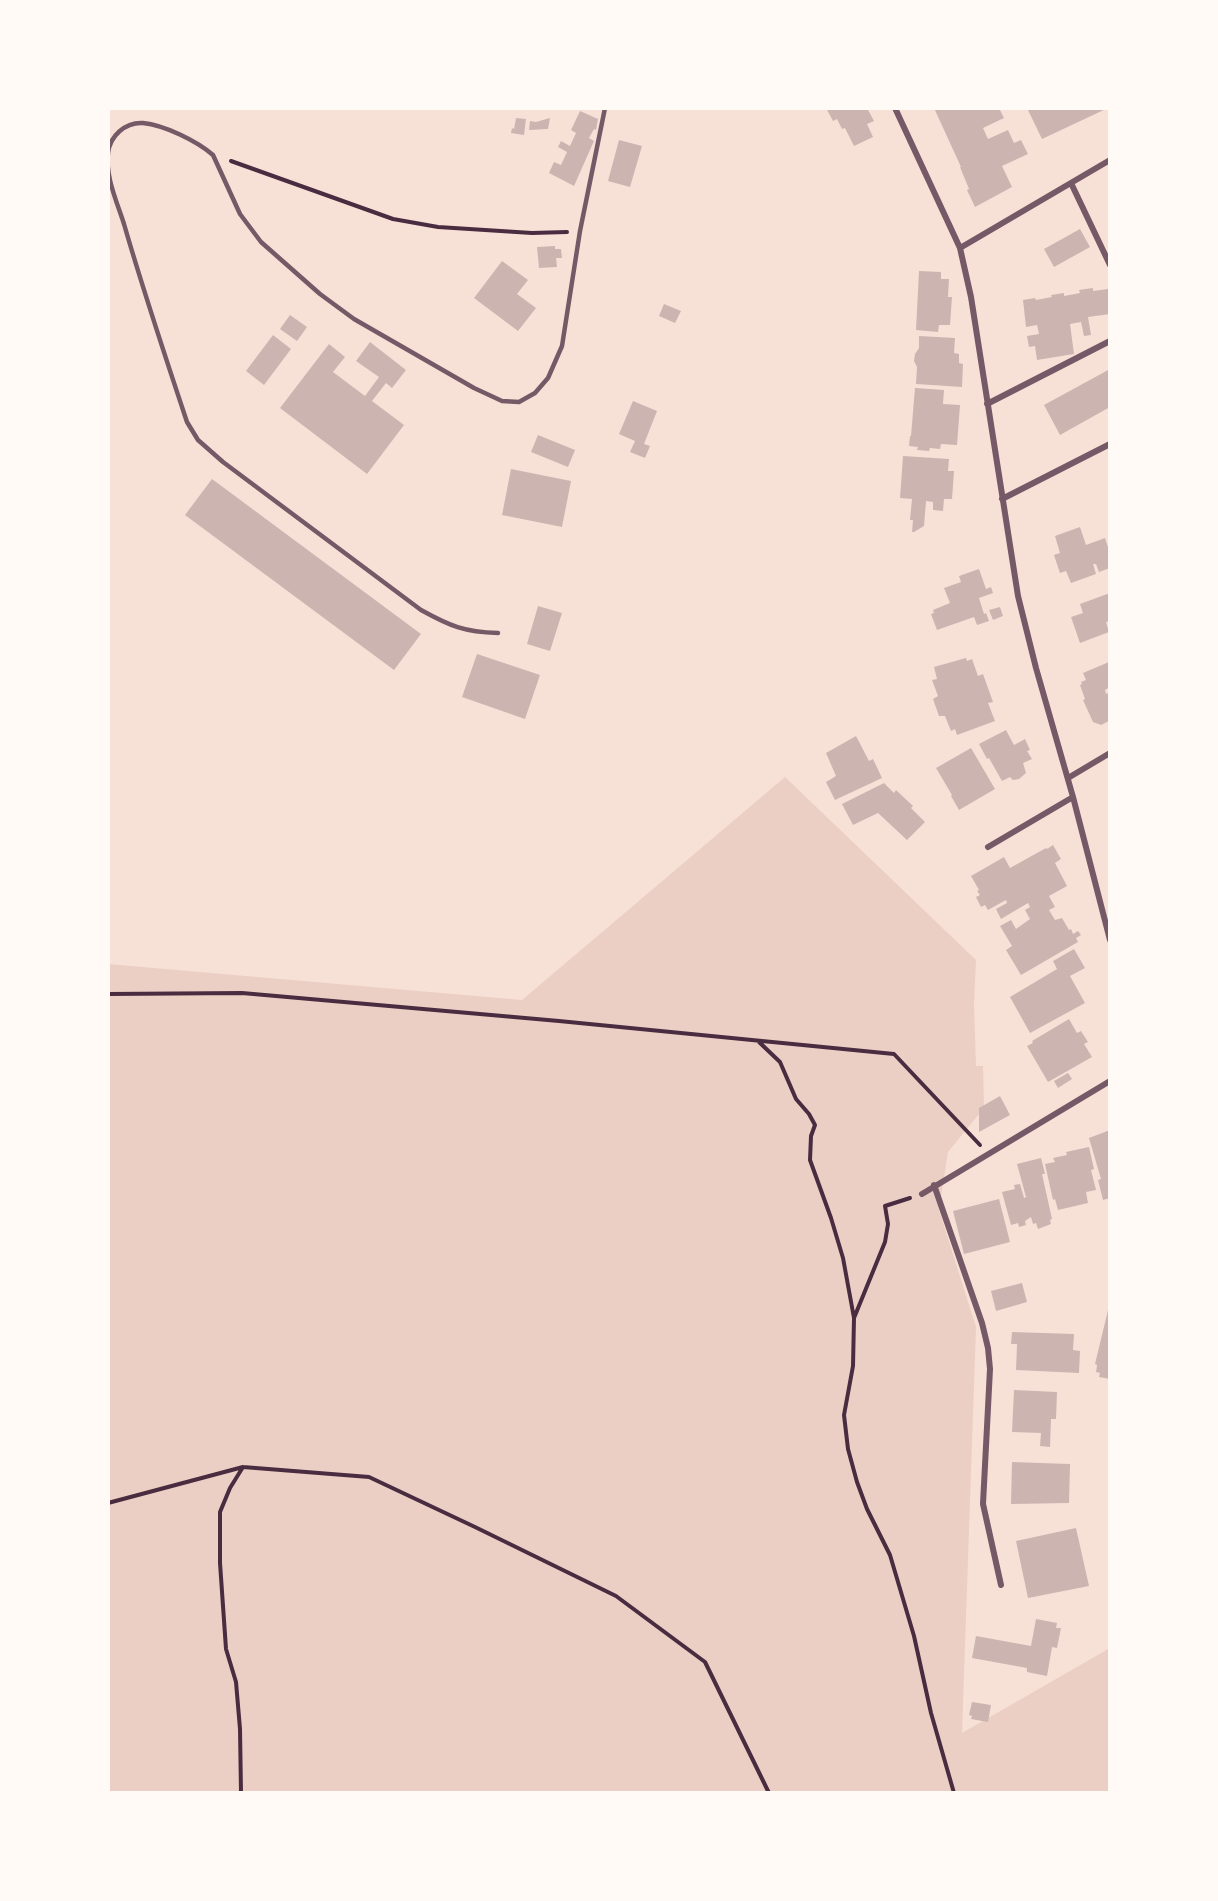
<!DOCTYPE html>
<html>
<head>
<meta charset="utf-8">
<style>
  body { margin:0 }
  #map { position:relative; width:1218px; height:1901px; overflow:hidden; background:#f7e1d7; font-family:Inter,sans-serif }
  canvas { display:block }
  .frame { position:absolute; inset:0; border:110px solid #fffaf5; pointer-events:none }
</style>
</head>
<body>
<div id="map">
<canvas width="1218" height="1901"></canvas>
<div class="frame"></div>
</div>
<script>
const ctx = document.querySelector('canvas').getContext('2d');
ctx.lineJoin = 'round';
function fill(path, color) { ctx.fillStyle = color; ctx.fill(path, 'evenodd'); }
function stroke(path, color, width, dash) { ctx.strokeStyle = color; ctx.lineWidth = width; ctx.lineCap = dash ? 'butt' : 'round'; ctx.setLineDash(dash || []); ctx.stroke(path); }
const green = new Path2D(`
  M785 777 976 960 974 1005 976 1066H983L984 1108 948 1152 939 1210 976 1327 962 1733 1110 1648V1793H108V964L522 1000Z`);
const building = new Path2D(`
  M826 108H867L874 121 867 124 873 137 854 146 845 128 842 129 837 119 833 121Z
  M934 108H999L1004 118 983 128 988 139 1008 130 1014 143 1021 140 1028 154 1002 166 1012 187 975 207 967 190 969 189 960 167H961Z
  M1027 108H1108L1042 139Z
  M580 111 598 119 596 130 594 129 589 138 594 141 574 186 549 173 554 162 561 165 567 152 558 147 561 141 570 146 576 133 571 130Z
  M516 118 526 119 524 135 511 133 512 128 514 129Z
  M550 118 548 129 529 130 530 121 536 122Z
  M619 140 642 146 630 187 608 181Z
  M1080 229 1090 247 1054 267 1044 249Z
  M555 246V249H561L562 258H556L557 267 539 268 537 247Z
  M502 261 528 280 517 294 536 308 518 331 474 298Z
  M919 271 941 272V279H949L948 297H952L950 325H939L938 332 916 330Z
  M1093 288V291L1108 289 1110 314 1088 317 1091 335 1084 336 1081 322 1070 324 1074 354 1037 360 1035 346 1029 347 1027 336 1039 334 1037 325 1026 327 1023 300 1035 298 1036 300 1052 297 1051 295 1064 293V296L1080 293 1079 290Z
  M664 304 681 311 675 323 659 316Z
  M290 315 307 327 297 341 280 329Z
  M273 335 291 349 264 385 246 371Z
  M919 336 955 338 954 353 959 354V363L963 364 962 387 916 384 917 367 914 361 915 354 919 348Z
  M370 342 406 370 392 388 386 383 372 401 404 425 367 474 280 408 329 344 345 357 333 372 365 396 379 377 356 361Z
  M1110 369V407L1060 435 1044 405Z
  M915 388 944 390 943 404 960 405 957 445 941 444 940 449 930 448 929 451 917 450 918 447 909 446 910 436H911Z
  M633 401 657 411 644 444 650 446 645 458 630 452 635 441 619 434Z
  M538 435 575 450 568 467 531 452Z
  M903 456 949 459 948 471H954L952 499H944L943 511 933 510V502L926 501 924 526 914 532H912L913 520H910L912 499 900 498Z
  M511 469 571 481 562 527 502 515Z
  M212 479 421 634 394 670 185 515Z
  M1080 527 1086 545 1105 538 1110 553V568L1099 572 1096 564H1093L1096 574 1071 583 1066 571 1060 573 1054 555 1060 553 1055 536Z
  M979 569 986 589 991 587 993 593 979 598 984 614 986 613 989 621 977 625 974 617 937 630 931 614 934 613 933 610 950 603 944 588 961 582 959 576Z
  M1110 593V621L1106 622 1109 632 1080 643 1071 617 1083 613 1080 604Z
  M538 606 562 613 550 651 527 644Z
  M1000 607 1003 616 993 620 989 610Z
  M477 654 540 675 525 719 462 697Z
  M966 658 967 661 972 659 978 676 983 674 993 702 988 703 995 721 957 735 955 729 951 731 945 716H939L933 699 938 696 932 680 937 679 934 667Z
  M1109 662 1110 687 1105 690 1106 694 1110 692V719L1109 721 1101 725 1093 722 1083 700 1085 699 1080 685 1082 684 1081 682 1086 680 1083 673Z
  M1006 730 1014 745 1025 739 1030 750 1027 751 1032 759 1023 763 1026 773 1019 779 1013 780 1010 777 1002 781 989 758 987 759 979 744Z
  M856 736 869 761 873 759 882 778 835 800 826 782 836 776 826 753Z
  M971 748 995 789 959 810 951 796 952 795 936 768Z
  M884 783 894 793 896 790 913 806 911 808 925 822 907 840 878 813 853 825 842 804Z
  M1053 845 1061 859 1055 863 1067 886 1049 896 1055 907 1049 910 1055 920 1062 918 1069 930 1071 929 1073 934 1078 931 1081 935 1076 938 1078 942 1021 975 1006 950 1012 946 1000 926 1011 920 1016 929 1030 919 1025 910 1030 907 1028 903 1001 919 996 909 1007 903 1006 900 988 910 985 905 981 907 976 897 980 895 977 891 979 890 971 876 1004 857 1010 868 1046 848 1047 849Z
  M1074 949 1085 968 1070 976 1085 1003 1030 1033 1010 997 1057 969 1053 961Z
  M1069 1019 1077 1033 1081 1031 1088 1042 1084 1044 1092 1057 1048 1082 1027 1046 1033 1043 1032 1041Z
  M1068 1073 1072 1079 1058 1088 1054 1081Z
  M1000 1096 1010 1115 979 1132V1108Z
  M1110 1130V1178H1108L1110 1198 1103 1200 1098 1180 1101 1179 1089 1138Z
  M1089 1147 1094 1169 1091 1170 1096 1190 1086 1192 1088 1203 1058 1210 1055 1199 1053 1200 1045 1164 1055 1162 1053 1158 1067 1155 1066 1152Z
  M1041 1158 1045 1174H1042L1052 1219 1050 1220 1051 1224 1038 1229 1036 1223 1033 1224 1031 1217 1025 1221 1026 1225 1019 1227 1018 1223 1011 1225 1002 1192 1015 1189 1014 1185 1020 1184 1024 1198 1026 1197 1017 1164Z
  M999 1199 1010 1242 964 1254 953 1211Z
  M1022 1283 1027 1302 996 1311 991 1291Z
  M1109 1306H1110V1379L1099 1377 1100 1373 1096 1372 1097 1365 1095 1364Z
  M1012 1332 1074 1334 1073 1350 1080 1351 1079 1373 1016 1370 1017 1344H1011Z
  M1014 1390 1057 1392 1056 1419H1051L1050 1447 1040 1446 1041 1433 1012 1432Z
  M1012 1462 1070 1464 1069 1503 1011 1504Z
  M1076 1528 1089 1586 1028 1598 1016 1541Z
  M1036 1619 1057 1623 1056 1628H1061L1057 1648 1052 1647 1047 1676 1027 1672V1668L972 1658 976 1636 1031 1646Z
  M972 1702 991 1705 988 1722 971 1719 972 1716 969 1715Z`);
const path = new Path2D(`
  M231 161 393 219 438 227 532 233 567 232
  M108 994 242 993 559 1021 894 1054 980 1145
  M759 1042 780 1062 796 1099 809 1114 815 1125 811 1136 810 1160 831 1218 843 1258 854 1318
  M910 1198 885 1206 888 1224 885 1242 854 1318 853 1366 844 1415 848 1449 857 1482 867 1509 890 1555 914 1636 931 1713 954 1793
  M108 1503 243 1467
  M241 1793 240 1729 236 1682 226 1649 220 1563V1512L230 1488 243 1467 369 1477 475 1527 616 1596 705 1662 769 1793`);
const service = new Path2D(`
  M498 633C464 632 450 626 421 610L223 462 198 440 187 422C165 356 143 290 124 224 117 202 105 176 108 153 110 136 125 122 143 123 164 125 197 141 213 155L240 214 261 242 320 294 354 319 474 388 502 401 519 402 535 393 548 378 562 346 580 231 605 108`);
const minor = new Path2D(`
  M895 108 960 248 971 297 1018 596 1036 668 1073 797 1110 940
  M1071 183 1110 265
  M960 248 1110 160
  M987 404 1110 341
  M1002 499 1110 444
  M1068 778 1110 753
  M988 847 1073 797
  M934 1185 982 1323 988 1348 990 1369 983 1504 1001 1585
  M922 1194 1110 1081`);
fill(green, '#ebcfc5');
fill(building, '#ccb4b1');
stroke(path, '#4a2c40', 4);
stroke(service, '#755966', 4.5);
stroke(minor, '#755966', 6);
</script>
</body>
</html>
